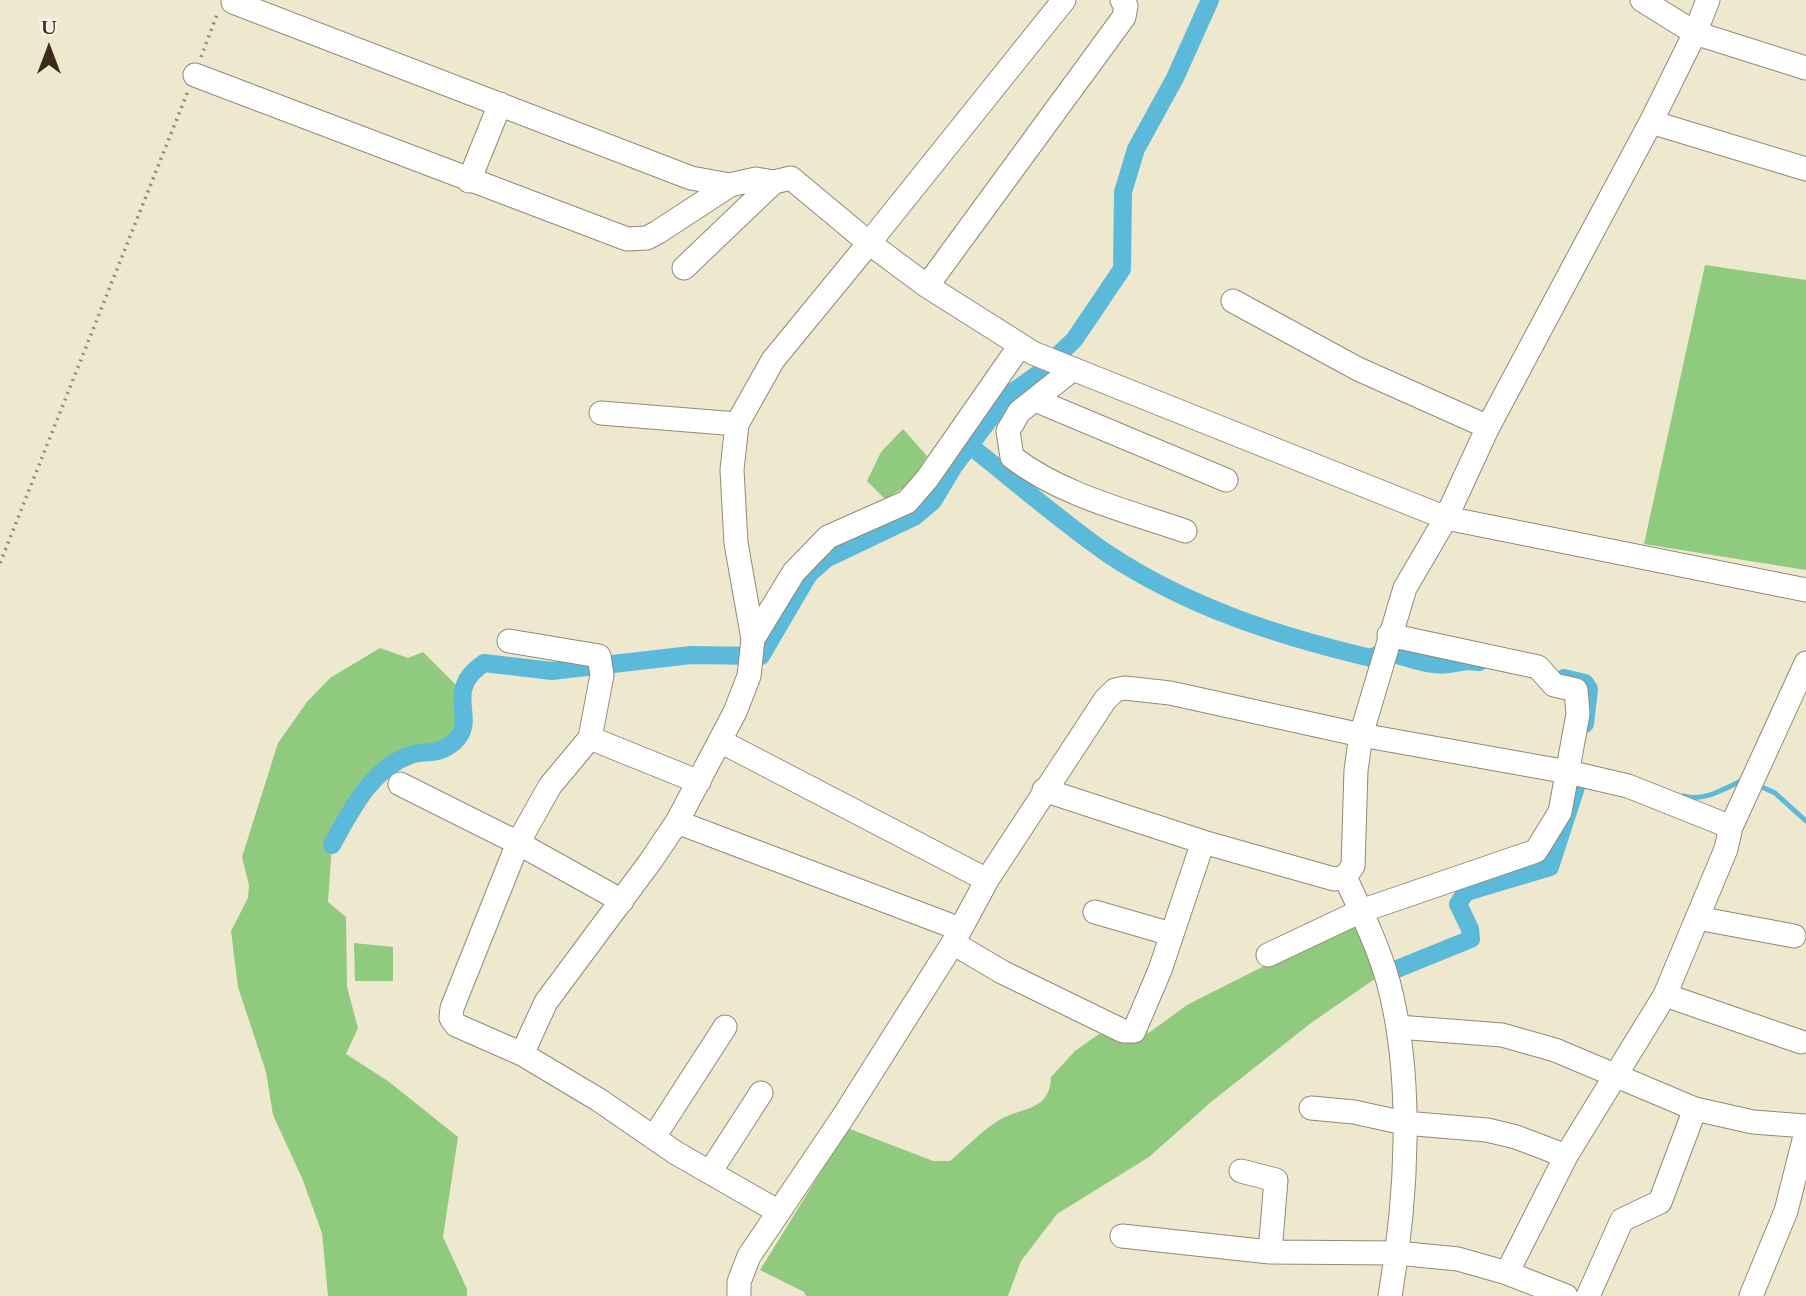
<!DOCTYPE html>
<html>
<head>
<meta charset="utf-8">
<style>
  body { margin:0 }
  #map { position:relative; width:1806px; height:1296px; overflow:hidden; background:#eee8cf; font-family:Cardo,serif }
  canvas { display:block }
  .north { position:absolute; left:14px; top:14px; width:70px; height:70px; -webkit-text-stroke:5px #f7f3e8; paint-order:stroke; rotate:0deg; font-size:19px; font-weight:700; line-height:28px; text-align:center; color:#3b2a1e }
  .north::after { content:''; display:block; margin:auto; width:24px; height:32px; background:#3b2a1e; clip-path:polygon(50% 0,100% 100%,50% 72%,0 100%) }
</style>
</head>
<body>
<div id="map">
<canvas width="1806" height="1296"></canvas>
<div class="north">U</div>
</div>
<script>
const ctx = document.querySelector('canvas').getContext('2d');
ctx.lineJoin = 'round';
function fill(path, color) { ctx.fillStyle = color; ctx.fill(path, 'evenodd'); }
function stroke(path, color, width, dash) { ctx.strokeStyle = color; ctx.lineWidth = width; ctx.lineCap = dash ? 'butt' : 'round'; ctx.setLineDash(dash || []); ctx.stroke(path); }
const green = new Path2D(`
  M1705 265 1806 280V570L1644 544Z
  M903 429 927 456 910 484 885 499 867 481 881 452Z
  M380 648 408 658 423 652 456 685 459 717 450 737 429 746H410L391 756 351 799 328 843 332 845 328 902 346 917 347 987 358 1028 346 1054 388 1081 458 1137 443 1237 467 1289V1296H328L322 1233 302 1178 273 1115 266 1072 238 987 231 931 248 898 249 885 242 857 278 743 307 702 330 678Z
  M1353 921 1379 976 1311 1023 1211 1102 1149 1157 1057 1214 1021 1261 1008 1296H806L804 1292 760 1270 845 1133 850 1129 933 1161H950C966 1148 983 1129 1001 1119 1023 1107 1050 1111 1051 1077L1075 1051 1099 1034 1125 1042 1150 1032 1187 1005Z
  M354 943 393 947V981H355Z`);
const stream = new Path2D(`
  M1762 787 1775 793 1806 821
  M1683 796C1704 802 1724 789 1743 780`);
const canal = new Path2D(`
  M969 445C1015 481 1060 521 1108 554 1188 607 1278 636 1371 658L1379 654
  M1397 655C1413 659 1433 667 1450 664 1462 662 1464 660 1479 662
  M1564 678 1585 683 1589 689 1585 724
  M332 845C350 812 371 770 408 756 425 749 437 757 454 742 480 719 441 692 484 663L552 671 691 655 761 656 809 574 826 559 914 517 933 501 954 466 995 412 1014 391 1038 374 1074 340 1093 312 1122 269 1123 192 1136 149 1175 78 1210 0
  M1392 971 1471 939 1470 929 1458 904 1466 892 1550 867 1577 784`);
const path = new Path2D(`
  M201 57 218 12
  M0 563 188 91`);
const minor = new Path2D(`
  M1064 0 869 243 927 286 1033 353 1446 518 1806 590
  M1642 0 1695 33 1806 68
  M1708 0 1695 33 1651 122 1806 169
  M233 2 691 178 730 185 756 179 774 182
  M195 75 627 239 647 238 658 232 730 185
  M469 181 500 104
  M927 286 1124 17 1126 6 1122 0
  M1233 301 1358 369 1488 427
  M1073 369 1019 412 1008 431 1012 457C1061 495 1127 511 1185 531
  M1035 400 1226 480
  M601 413 737 424
  M753 639 794 572 828 537 907 502 927 479 1019 347
  M509 641 599 656 602 675 590 738 550 786 518 843 452 1008 451 1018 456 1025 522 1054 599 1100 676 1153 779 1212
  M590 738 699 782
  M720 741 987 880
  M400 784 518 843 622 901
  M1044 790 1203 842 1334 879 1345 877 1353 866 1356 770 1361 735 1405 588 1446 518 1488 427 1651 122
  M677 822 960 929
  M1345 877C1361 911 1378 946 1388 981 1414 1077 1407 1199 1390 1296
  M1095 912 1171 934
  M1697 918 1794 936
  M953 943 1002 972 1123 1031H1134L1160 970 1203 842
  M1268 955 1361 911 1536 851 1560 812 1578 714 1576 690 1554 685 1538 667 1389 635
  M1665 995 1801 1042
  M1398 1027 1502 1035 1555 1050 1695 1109 1753 1122 1806 1126
  M522 1054 546 1002 650 862 677 822 735 712 749 676 753 639 736 543 732 470 737 424 773 360 869 243 791 178 774 182 684 268
  M1311 1108 1354 1112 1404 1123 1487 1130 1516 1137 1566 1156
  M654 1137 725 1027
  M1241 1171 1276 1180 1270 1252
  M710 1172 761 1093
  M1122 1236 1270 1252 1397 1253 1458 1259 1507 1273 1566 1296
  M1507 1273 1566 1156 1665 995 1726 849 1731 827 1806 663
  M739 1296V1282L749 1256 843 1117 953 943 987 880 1105 700 1115 690 1125 688 1170 693 1361 735 1568 772 1628 786 1731 827
  M1588 1296 1622 1220 1660 1202 1695 1109
  M1751 1296 1786 1211 1806 1132`);
fill(green, '#8fca7f');
stroke(stream, '#5bb9d9', 5);
stroke(canal, '#5bb9d9', 18);
stroke(minor, '#948976', 25);
stroke(path, '#948976', 3.5, [2, 5]);
stroke(minor, '#fff', 23);
</script>
</body>
</html>
